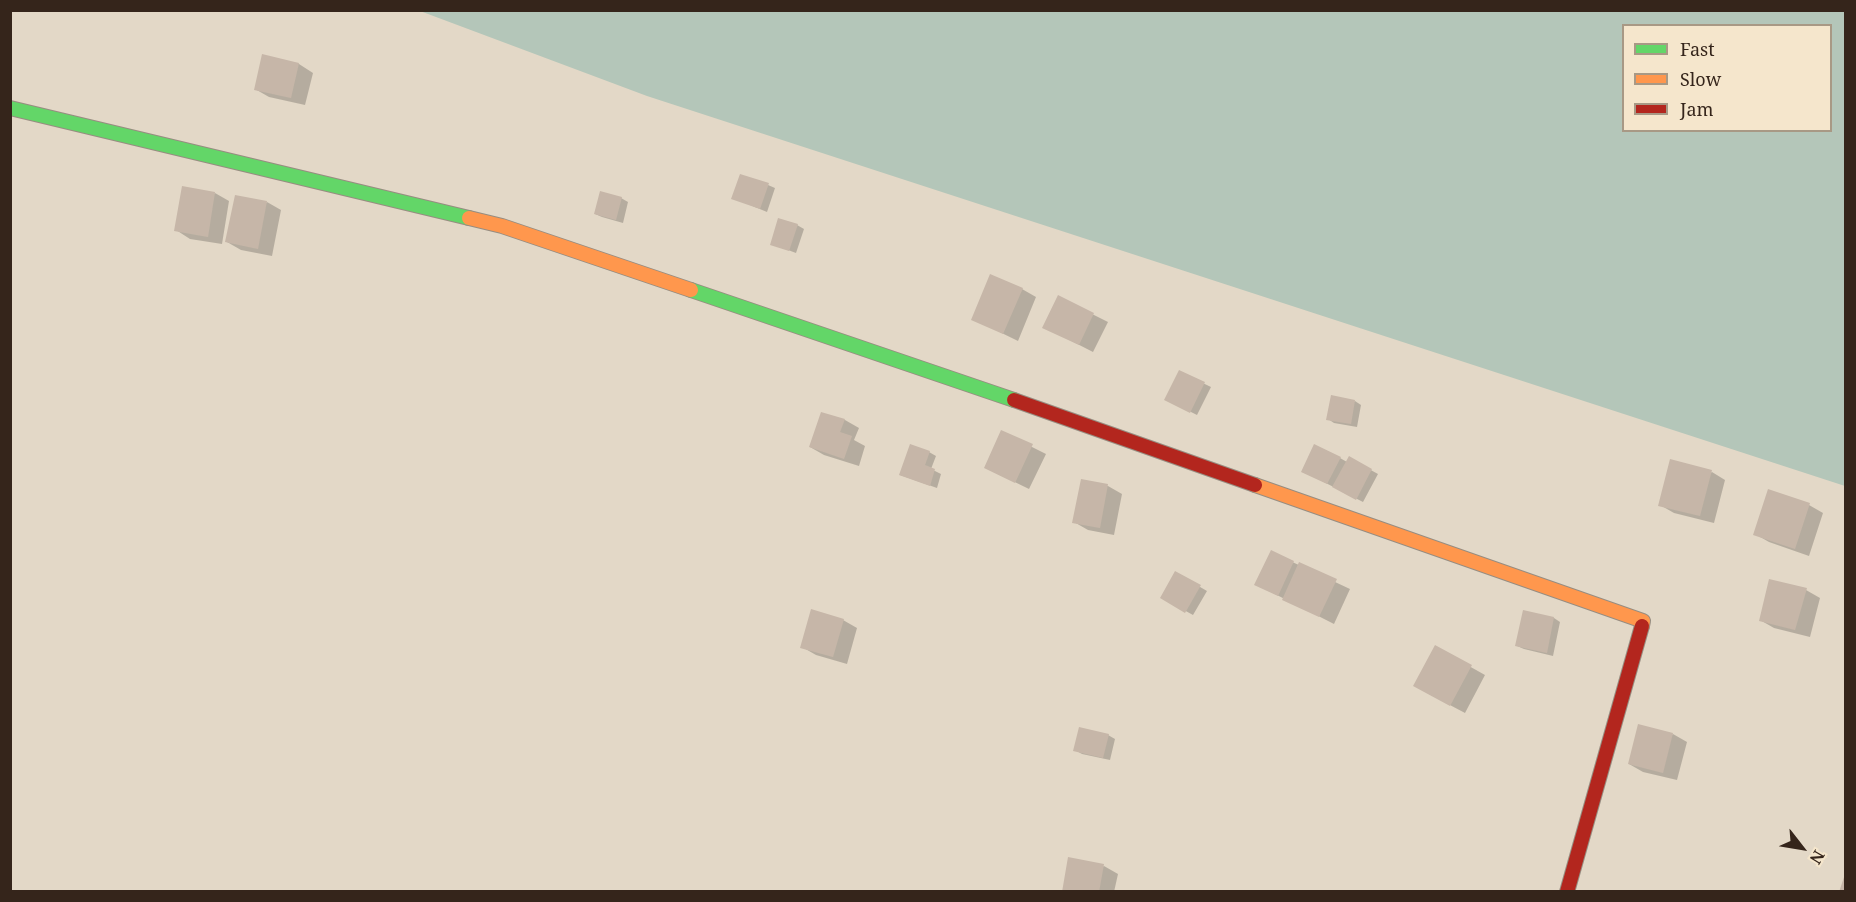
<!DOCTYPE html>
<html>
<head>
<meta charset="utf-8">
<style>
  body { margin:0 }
  #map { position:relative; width:1856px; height:902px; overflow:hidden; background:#e3d8c7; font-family:"Noto Serif",serif }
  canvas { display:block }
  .frame { position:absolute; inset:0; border:12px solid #35251b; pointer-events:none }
  .legend { position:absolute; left:1622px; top:24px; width:210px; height:108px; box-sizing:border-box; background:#f5e6cc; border:2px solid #a89985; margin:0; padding:8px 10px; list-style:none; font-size:18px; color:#35251b }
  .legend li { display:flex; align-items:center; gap:12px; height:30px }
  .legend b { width:30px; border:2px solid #a89985 }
  .north { position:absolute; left:1772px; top:818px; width:60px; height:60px; -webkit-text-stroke:4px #f5e6cc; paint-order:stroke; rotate:121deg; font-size:16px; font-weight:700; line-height:24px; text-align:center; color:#35251b }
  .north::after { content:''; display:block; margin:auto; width:21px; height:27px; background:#35251b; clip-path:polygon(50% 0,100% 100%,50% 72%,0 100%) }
</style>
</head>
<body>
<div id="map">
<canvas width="1856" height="902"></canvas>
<div class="frame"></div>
<ul class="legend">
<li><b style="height:8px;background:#63d668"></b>Fast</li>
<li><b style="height:8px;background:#ff974d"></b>Slow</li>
<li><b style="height:8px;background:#b3261e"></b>Jam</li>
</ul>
<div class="north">N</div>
</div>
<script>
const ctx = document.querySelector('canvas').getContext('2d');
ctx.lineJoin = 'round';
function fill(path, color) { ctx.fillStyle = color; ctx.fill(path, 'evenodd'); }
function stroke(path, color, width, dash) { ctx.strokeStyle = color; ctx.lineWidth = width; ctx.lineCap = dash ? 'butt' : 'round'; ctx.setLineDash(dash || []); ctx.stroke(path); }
const water = new Path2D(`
  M420 11H1845V486L647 96ZM1624 26H1830V130H1624Z`);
const shadow = new Path2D(`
  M263 56 299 64 313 73 305 105 269 97 255 89Z
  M768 185 775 188 767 212 733 198Z
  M215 193 229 201 222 244 190 239 176 230Z
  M621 198 628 202 623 223 602 217 595 214Z
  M267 202 281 210 272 256 241 250 227 242Z
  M797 225 804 229 796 253 772 244Z
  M1022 289 1036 297 1018 341 973 319Z
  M1058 297 1108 322 1093 352 1044 327Z
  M1180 372 1211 387 1197 415 1173 403Z
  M1355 401 1361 405 1357 427 1334 423 1328 419Z
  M822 413 845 420 859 428 854 440 865 446 859 466 824 455 810 447Z
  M1002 432 1046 454 1029 489 986 468Z
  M929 452 936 456 931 469 941 474 937 488 900 475Z
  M1340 458 1347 462 1349 458 1378 474 1363 502 1310 475Z
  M1712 472 1725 480 1714 523 1674 513 1660 505Z
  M1082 481 1108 486 1122 494 1114 535 1088 530 1074 522Z
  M1809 505 1823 513 1809 556 1769 542 1755 534Z
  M1271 552 1350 589 1334 624 1263 588Z
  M1176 573 1207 591 1193 615 1162 598Z
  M1806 590 1820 598 1810 637 1774 628 1760 620Z
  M1524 612 1554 618 1560 622 1553 656 1524 649 1517 646Z
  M843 620 857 628 847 664 816 655 802 647Z
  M1435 647 1485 675 1465 713 1429 694Z
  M1673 734 1687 742 1677 780 1643 772 1629 764Z
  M1108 735 1115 739 1110 760 1082 754 1075 750Z
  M1104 866 1118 874 1114 892H1064Z`);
const building = new Path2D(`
  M262 54 299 63 291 98 254 90Z
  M740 174 769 183 760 209 731 199Z
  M182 186 215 192 208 237 174 231Z
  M600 191 622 197 616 220 594 214Z
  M235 195 267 201 258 249 225 242Z
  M778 218 798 224 789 251 770 245Z
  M990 274 1023 288 1003 334 971 320Z
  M1058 295 1094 313 1079 345 1042 328Z
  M1179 370 1205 382 1190 413 1164 400Z
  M1331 395 1355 400 1351 424 1326 420Z
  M821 412 845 419 840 432 852 436 844 459 809 447Z
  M1001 430 1033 444 1015 483 984 468Z
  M910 444 930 451 925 465 935 469 930 486 899 475Z
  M1314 444 1341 457 1327 484 1301 472Z
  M1349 456 1372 469 1356 500 1332 487Z
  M1670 459 1712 470 1700 516 1658 506Z
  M1081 479 1108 484 1100 528 1072 523Z
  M1768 489 1810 503 1795 549 1753 535Z
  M1271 550 1294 561 1278 596 1254 585Z
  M1299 562 1337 579 1319 617 1282 600Z
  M1175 571 1201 585 1185 613 1160 598Z
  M1769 579 1807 588 1795 630 1759 621Z
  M811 609 844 619 833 657 800 648Z
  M1523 610 1554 617 1547 653 1515 646Z
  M1435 645 1472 665 1450 706 1413 686Z
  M1638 724 1673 733 1663 773 1628 764Z
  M1079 727 1109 734 1103 758 1073 751Z
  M1068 857 1104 864 1099 892H1062Z
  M1845 874 1846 892H1839Z`);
const fast = new Path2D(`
  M10 108 469 218
  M691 290 1014 400`);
const slow = new Path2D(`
  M469 218 502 226 691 290
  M1255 485 1643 621 1642 626`);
const jam = new Path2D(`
  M1014 400 1255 485
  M1567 892 1642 626`);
fill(water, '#b4c6b9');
fill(shadow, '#0003');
fill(building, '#c6b6a8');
stroke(fast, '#978d81', 16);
stroke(slow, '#978d81', 16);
stroke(jam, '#978d81', 16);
stroke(fast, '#63d668', 14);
stroke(slow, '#ff974d', 14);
stroke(jam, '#b3261e', 14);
</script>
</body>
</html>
